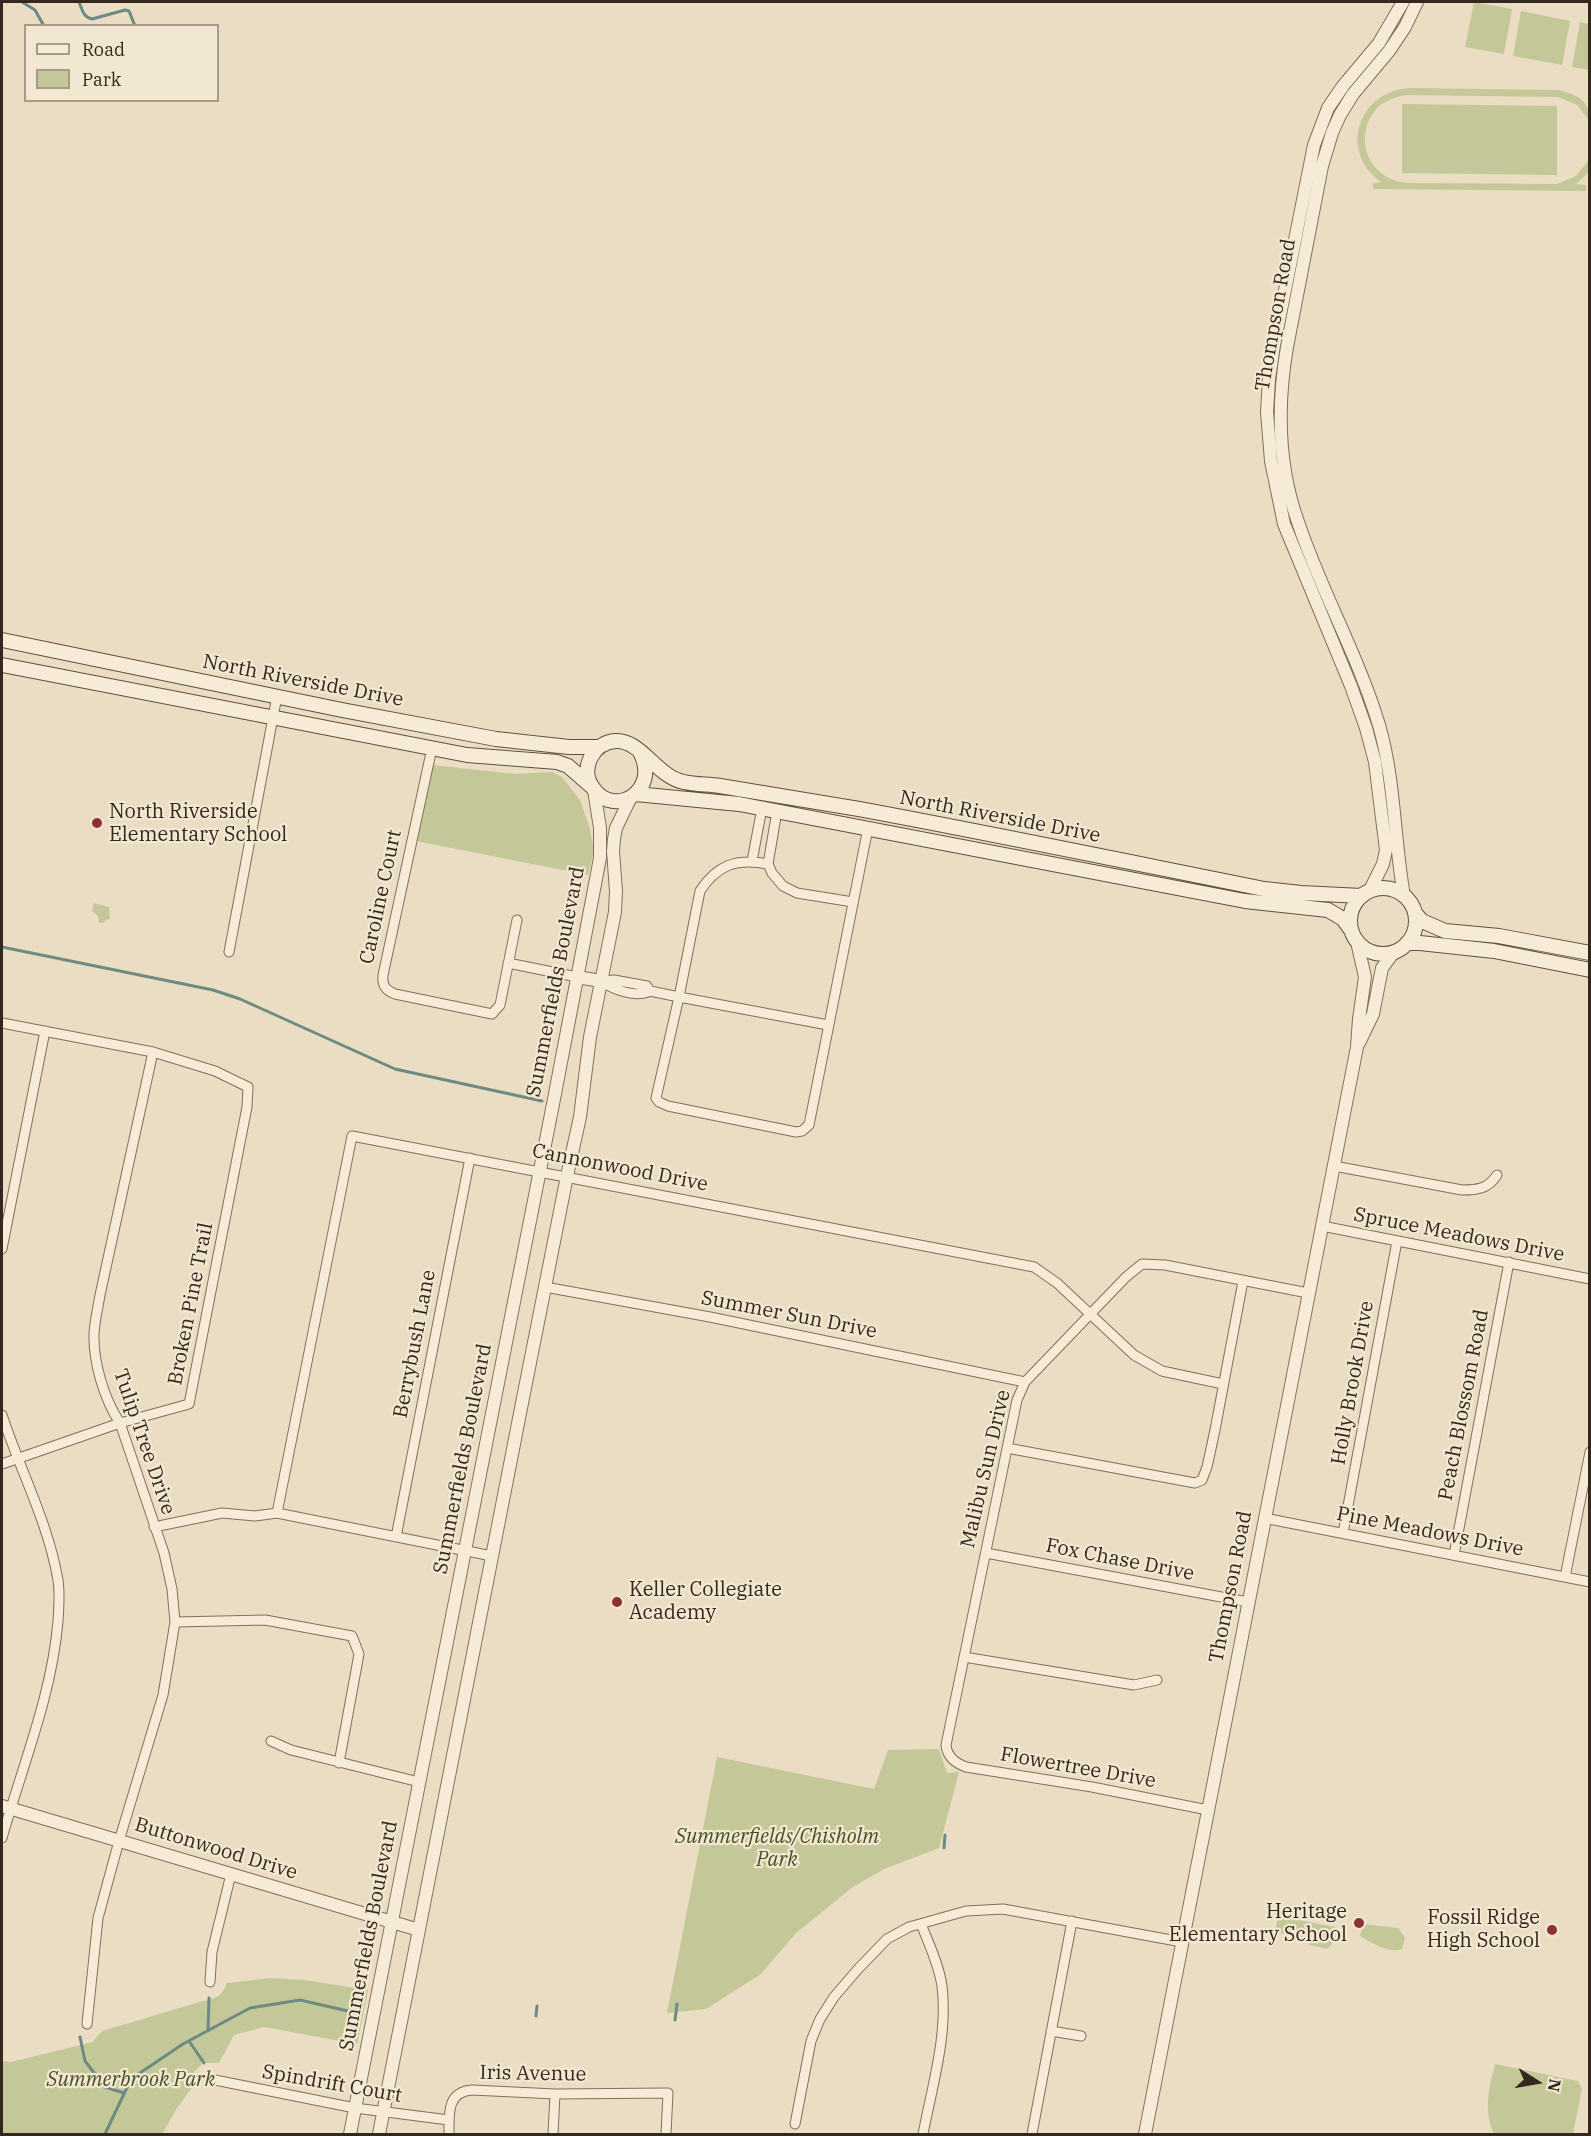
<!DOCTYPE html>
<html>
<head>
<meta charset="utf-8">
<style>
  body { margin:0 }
  #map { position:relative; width:1591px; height:2136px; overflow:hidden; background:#eaddc3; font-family:"IBM Plex Serif",serif }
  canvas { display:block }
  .frame { position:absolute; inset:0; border:3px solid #34281e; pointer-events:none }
  .legend { position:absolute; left:24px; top:24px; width:195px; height:78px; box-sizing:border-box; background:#f2e8d2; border:2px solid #a69b8a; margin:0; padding:8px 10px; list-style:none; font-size:18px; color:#34281e }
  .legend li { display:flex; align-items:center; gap:12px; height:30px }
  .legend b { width:30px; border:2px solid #a69b8a }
  .north { position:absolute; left:1507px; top:2052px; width:60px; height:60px; -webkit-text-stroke:4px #f2e8d2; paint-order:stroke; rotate:101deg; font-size:16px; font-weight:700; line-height:24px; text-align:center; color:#34281e }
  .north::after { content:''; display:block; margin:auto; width:21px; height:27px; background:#34281e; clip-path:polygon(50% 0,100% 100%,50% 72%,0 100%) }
</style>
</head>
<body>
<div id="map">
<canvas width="1591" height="2136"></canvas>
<div class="frame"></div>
<ul class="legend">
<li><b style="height:8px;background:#f6ebd6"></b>Road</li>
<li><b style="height:16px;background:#c4c898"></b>Park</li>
</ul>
<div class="north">N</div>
</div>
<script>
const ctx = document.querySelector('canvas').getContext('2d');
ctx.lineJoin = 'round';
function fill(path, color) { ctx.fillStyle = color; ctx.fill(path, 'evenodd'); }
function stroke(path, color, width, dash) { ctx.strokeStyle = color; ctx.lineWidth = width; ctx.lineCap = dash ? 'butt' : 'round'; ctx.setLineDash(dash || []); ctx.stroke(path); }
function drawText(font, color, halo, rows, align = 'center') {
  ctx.font = font + ' "IBM Plex Serif",serif'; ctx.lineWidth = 4.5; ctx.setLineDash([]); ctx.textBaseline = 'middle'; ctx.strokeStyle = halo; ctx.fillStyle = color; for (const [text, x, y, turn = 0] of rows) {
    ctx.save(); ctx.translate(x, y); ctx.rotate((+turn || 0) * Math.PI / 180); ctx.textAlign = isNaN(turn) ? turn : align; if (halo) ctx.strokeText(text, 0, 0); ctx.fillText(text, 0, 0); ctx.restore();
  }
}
const green = new Path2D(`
  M1474 2 1512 9 1504 54 1465 47Z
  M1521 11 1570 21 1562 65 1513 56Z
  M1580 22 1589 24V70L1572 67Z
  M1409 88 1559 90C1577 95 1590 100 1589 120L1577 105 1558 97 1409 95C1351 98 1350 178 1408 183L1557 184 1576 176 1589 160V172L1576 184 1586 185V191L1373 189V183L1381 182C1339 152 1357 92 1409 88Z
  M1402 104 1557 106V175L1402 173Z
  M432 765 516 774 552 772 562 777 580 800 590 829 594 851 588 875 416 841Z
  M94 903 109 907 110 919 106 920 103 923H99L98 916 92 911Z
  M939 1749 947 1773 959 1772 939 1848 884 1869 853 1887 796 1933 761 1974 706 2009 667 2013 717 1757 874 1789 888 1750Z
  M1278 1916 1335 1927 1332 1944 1327 1949 1309 1945 1305 1938 1275 1932Z
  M1363 1924 1398 1928 1405 1938 1402 1949C1389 1954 1372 1943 1360 1936Z
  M271 1978 305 1980 368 1990 357 2044 264 2027 234 2035 219 2063H203L194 2072V2085L177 2108 162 2134H2V2061L11 2062 93 2042 102 2031 203 2001C216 1999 222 1996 227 1983Z
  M1495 2064 1578 2081 1582 2089 1573 2134H1494C1483 2110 1489 2088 1495 2064Z`);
const stream = new Path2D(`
  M22 2 35 10 44 26
  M79 2C82 9 83 17 92 19L125 10 129 11 135 26
  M2 947 213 990 240 999 395 1069 542 1101
  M944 1848 945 1835
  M536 2016 537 2006
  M675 2020 677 2004
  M208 2031 209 1998
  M80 2037 85 2061 105 2087 124 2093
  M189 2041 204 2063
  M105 2134 131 2079 183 2044 250 2008 300 2000 361 2014`);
const minor = new Path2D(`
  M432 748 383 975C382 985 385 990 395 994L492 1014 500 1005 517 920
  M777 811 768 864 772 873 783 886 797 893 853 902
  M752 861 762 808
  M768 864C736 858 717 865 700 891L679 997 828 1025
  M229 952 277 696
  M508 963 577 977
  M601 981 614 980 647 986 650 991 679 997 656 1098 659 1102 668 1106 796 1132 802 1131 809 1125 868 828
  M601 981C614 990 636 998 650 991
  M2 1023 153 1052 215 1071 248 1087 247 1107 189 1404 120 1423 2 1464
  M1334 1166 1462 1190C1477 1190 1488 1189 1497 1175
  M1322 1226 1590 1279
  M2 1249 45 1031
  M545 1287 710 1317 1025 1382
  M2 1415C20 1470 48 1522 58 1580 60 1593 59 1607 58 1621 52 1695 22 1767 2 1838
  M1007 1448 1195 1483 1202 1480 1207 1467 1215 1430 1243 1281
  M277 1513 352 1136 1034 1267 1057 1283 1134 1355 1162 1371 1223 1384
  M1264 1518 1590 1582
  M154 1527 222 1513 255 1516 277 1513 492 1556
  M1343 1533 1397 1241
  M396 1537 470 1158
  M986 1553 1248 1602
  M1454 1555 1509 1262
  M1565 1577 1590 1452
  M175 1622 265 1620 352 1636 359 1654 339 1763
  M964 1657 1134 1685 1157 1680
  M271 1741 291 1750 419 1782
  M1208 1810 1092 1787 966 1767C955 1763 947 1757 946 1745L1017 1400 1025 1382 1126 1277 1142 1264 1165 1265 1308 1293
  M921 1924C929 1944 939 1965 942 1986 948 2035 932 2087 923 2134
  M210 1982 212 1952 231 1874
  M87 2024 98 1918 119 1841 163 1695 175 1622 172 1589 164 1553 120 1423C104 1399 93 1362 94 1333 95 1320 98 1307 100 1295L153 1052
  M1051 2031 1081 2036
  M210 2079 355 2108 449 2120
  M795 2124 811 2041 820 2019 834 1997 858 1969 887 1939 909 1927 966 1911 1003 1909 1182 1942
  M449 2134C449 2113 447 2092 472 2090L555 2094 668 2093 666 2134
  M553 2134 555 2094
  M1032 2134 1072 1921`);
const tertiary = new Path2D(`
  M1369 892 1383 864 1386 850 1375 762 1366 728 1351 686 1284 524 1271 461 1267 412 1269 379 1274 345 1314 145 1328 108 1343 86 1379 43 1403 2
  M1404 896C1394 840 1395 780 1379 725 1358 655 1321 591 1298 522 1278 466 1277 405 1287 347L1322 166 1332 133 1340 115 1353 94 1389 51 1405 27 1417 2
  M577 977 601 981
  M1359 1043 1373 1014 1382 968 1394 952
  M2 1806 419 1930
  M350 2134 554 1099 600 858V828L594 790
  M379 2134 523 1398 567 1176 580 1117 590 1037 615 912 616 891 613 851 614 839 616 828 631 797
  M1145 2134 1357 1047 1359 1019 1365 977 1357 942`);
const secondary = new Path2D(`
  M2 640 342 710 496 739 569 747H599
  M2 665 467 755 557 762 568 766 591 786
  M640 752C661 791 614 819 593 788 579 769 593 742 616 741 641 740 657 777 684 782 696 785 708 784 720 786 766 794 813 801 859 809 994 834 1129 862 1264 889L1301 893 1362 896
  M636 794 739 804 1245 901 1328 910 1343 919 1351 930
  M1350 921a33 33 0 1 1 66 0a33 33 0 1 1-66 0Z
  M1415 913 1422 921 1445 931 1499 936 1590 953
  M1407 943H1420L1494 951 1590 970`);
const markers = [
  [97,823,6,"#8e3035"],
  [617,1602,6,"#8e3035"],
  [1359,1923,6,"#8e3035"],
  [1552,1930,6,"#8e3035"]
];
const streetNames = [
  ["Thompson Road",1276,315,-80],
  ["North Riverside Drive",303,681,11],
  ["North Riverside Drive",1000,817,11],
  ["Caroline Court",381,897,-78],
  ["Summerfields Boulevard",556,982,-79],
  ["Cannonwood Drive",620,1168,11],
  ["Spruce Meadows Drive",1459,1235,11],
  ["Broken Pine Trail",191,1304,-79],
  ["Summer Sun Drive",789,1315,11],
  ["Berrybush Lane",415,1344,-79],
  ["Holly Brook Drive",1353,1383,-80],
  ["Peach Blossom Road",1464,1405,-79],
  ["Tulip Tree Drive",144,1442,71],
  ["Summerfields Boulevard",463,1459,-79],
  ["Malibu Sun Drive",986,1469,-77],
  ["Pine Meadows Drive",1430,1532,11],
  ["Fox Chase Drive",1120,1560,11],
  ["Thompson Road",1231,1587,-79],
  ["Flowertree Drive",1078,1768,10],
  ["Buttonwood Drive",216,1849,17],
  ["Summerfields Boulevard",369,1936,-79],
  ["Iris Avenue",533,2074,1],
  ["Spindrift Court",332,2084,10]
];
const poiNames = [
  ["North Riverside",109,812],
  ["Elementary School",109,835],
  ["Keller Collegiate",629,1590],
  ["Academy",629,1613],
  ["Heritage",1347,1912,"right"],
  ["Elementary School",1347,1935,"right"],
  ["Fossil Ridge",1540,1918,"right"],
  ["High School",1540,1941,"right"]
];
const parkNames = [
  ["Summerfields/Chisholm",777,1837],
  ["Park",777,1860],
  ["Summerbrook Park",131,2080]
];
fill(green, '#c4c898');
stroke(stream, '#6d8b82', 3);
stroke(minor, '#836f5b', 11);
stroke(tertiary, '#836f5b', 14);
stroke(secondary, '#65503f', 16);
stroke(minor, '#f6ebd6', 9);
stroke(tertiary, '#f6ebd6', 12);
stroke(secondary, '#f6ebd6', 14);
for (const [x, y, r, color] of markers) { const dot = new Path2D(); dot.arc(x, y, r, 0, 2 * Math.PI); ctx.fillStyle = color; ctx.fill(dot); stroke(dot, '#f2e8d2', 2); }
drawText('20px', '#34281e', '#f2e8d2', streetNames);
drawText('20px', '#34281e', '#f2e8d2', poiNames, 'left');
drawText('italic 20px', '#474f26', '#f2e8d2', parkNames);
</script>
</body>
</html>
